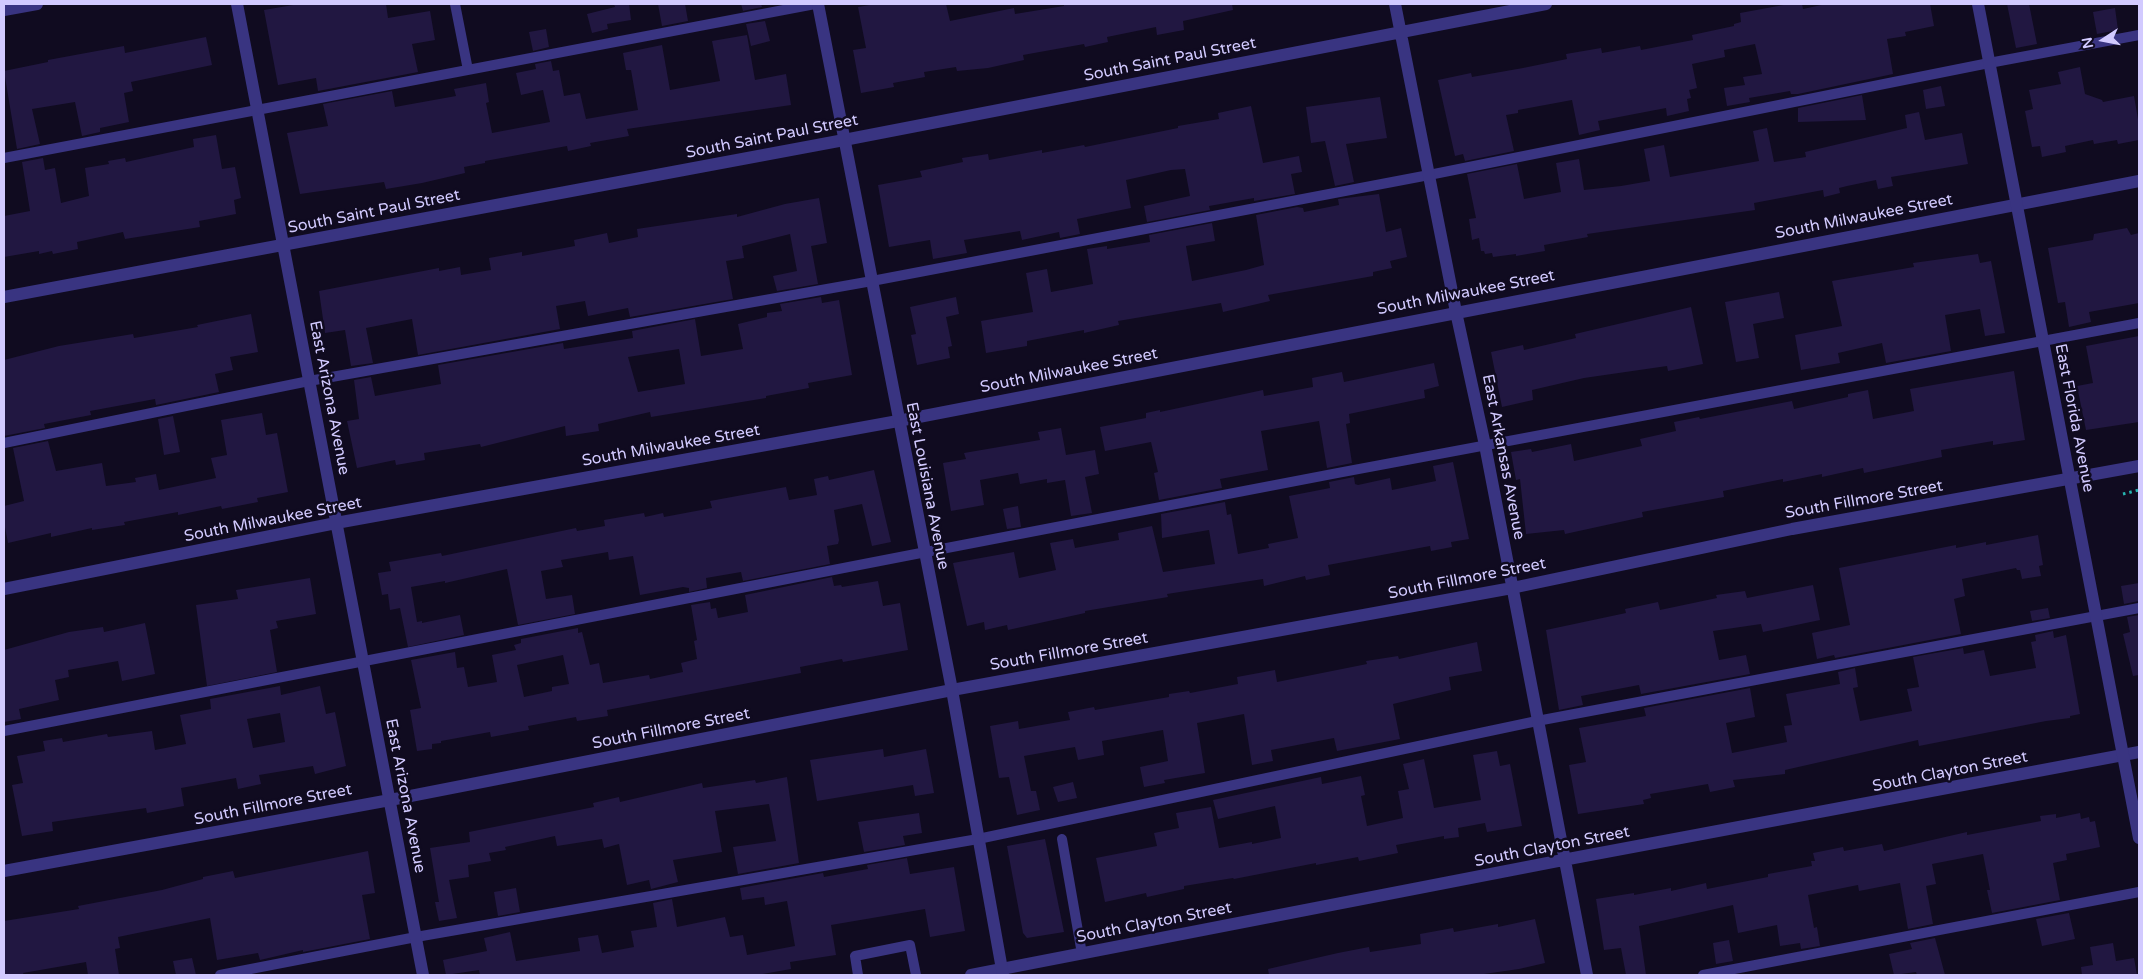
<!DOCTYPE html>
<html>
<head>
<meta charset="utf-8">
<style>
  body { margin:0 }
  #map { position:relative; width:2143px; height:979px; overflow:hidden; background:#100b20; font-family:"Varela Round",sans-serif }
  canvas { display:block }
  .frame { position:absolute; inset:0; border:5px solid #d2caff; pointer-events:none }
  .north { position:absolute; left:2078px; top:15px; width:50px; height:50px; -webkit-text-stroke:4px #100b20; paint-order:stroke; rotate:259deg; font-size:14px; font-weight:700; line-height:20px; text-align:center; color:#d2caff }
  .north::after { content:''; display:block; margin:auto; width:18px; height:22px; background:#d2caff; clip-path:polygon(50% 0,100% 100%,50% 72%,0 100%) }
</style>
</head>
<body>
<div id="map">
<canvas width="2143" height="979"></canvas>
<div class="frame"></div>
<div class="north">N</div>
</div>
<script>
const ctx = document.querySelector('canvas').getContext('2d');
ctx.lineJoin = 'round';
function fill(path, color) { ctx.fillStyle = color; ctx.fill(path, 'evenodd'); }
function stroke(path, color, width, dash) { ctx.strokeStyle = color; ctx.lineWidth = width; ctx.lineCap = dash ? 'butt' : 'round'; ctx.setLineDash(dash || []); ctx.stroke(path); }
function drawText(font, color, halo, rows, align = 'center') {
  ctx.font = font + ' "Varela Round",sans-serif'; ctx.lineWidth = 5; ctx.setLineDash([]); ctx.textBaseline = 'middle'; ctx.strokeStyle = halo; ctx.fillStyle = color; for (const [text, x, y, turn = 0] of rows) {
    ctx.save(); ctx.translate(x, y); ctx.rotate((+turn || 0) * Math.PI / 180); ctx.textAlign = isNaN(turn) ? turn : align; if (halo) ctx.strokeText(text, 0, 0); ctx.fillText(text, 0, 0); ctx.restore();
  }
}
const building = new Path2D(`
  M299 4H386L388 18 430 11 435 40 412 44 418 72 318 91 316 78 278 85 264 10Z
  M614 4H629L631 20 607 24 608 29 592 33 587 14 615 7Z
  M658 4H685L688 21 662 26Z
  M741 4H761L762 7 743 11Z
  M876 4H946L950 21 1014 8 1015 14 1064 6V4H1232L1233 10 1183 21 1184 30 1157 35 1156 27 1107 37 1108 42 1085 47 1084 44 1023 55 1024 60 988 68 957 71 956 67 924 72 925 77 893 83 894 87 861 93 853 50 866 48 858 7Z
  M1789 4H1802L1803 9 1826 4H1930L1934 26 1905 32 1906 36 1887 39 1893 74 1798 94H1791L1790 91 1749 98 1750 102 1727 106 1724 88 1745 85 1743 77 1762 74 1755 44 1724 50 1725 57 1692 64 1697 88 1689 90 1691 98 1687 99 1689 111 1667 116 1666 108 1598 121 1600 130 1579 135 1572 100 1518 110V113L1506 115 1514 151 1465 161 1463 154 1455 156 1438 80 1471 73 1472 77 1523 68 1567 59 1566 54 1601 48 1602 53 1640 46 1641 50 1693 40 1692 35 1734 26V24L1741 22 1740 13Z
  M2007 4H2029L2037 44 2016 48Z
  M2115 8 2118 30 2097 34 2093 12Z
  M765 21 770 41 751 46 746 24Z
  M546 29 549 47 533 51 529 32Z
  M747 35 755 80 786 74 791 105 627 129 629 136 590 143 591 146 568 151 567 146 485 161V163L464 167 465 173 422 183 386 189 384 182 300 194 287 133 328 126 323 104 392 91 395 107 456 96 454 89 486 83 489 102 486 103 492 133 550 122 543 90 521 95 516 73 536 69 535 64 551 61 553 71 559 70 564 96 580 93 586 119 638 110 631 70H626L623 53 662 45 670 90 720 81 712 41Z
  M206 37 212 65 131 82 133 91 124 93 129 122 100 128V132L82 136 75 102 32 109 40 144 17 149 4 71 48 62V60L124 46 125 53Z
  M2080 67 2085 94 2102 100 2103 102 2134 96 2139 125V140L2118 144 2117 140 2094 144 2093 140 2065 146 2066 152 2042 157 2040 146 2032 147 2025 111 2033 109 2029 90 2061 84 2058 72Z
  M1941 86 1945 106 1926 109 1923 90Z
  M1862 95 1866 120 1798 122V108Z
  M1380 97 1387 138 1346 144 1354 182 1335 186 1325 141 1311 143 1306 107Z
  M1251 106 1263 163 1299 156 1302 172 1291 174 1295 194 1254 201V198L1209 206 1210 210 1147 222 1144 206 1190 196 1185 169 1171 170 1126 180 1131 208 1077 219 1080 234 1060 238 1059 232 1022 240 1020 231 964 240 967 253 933 259 930 240 889 247 878 185 922 177 920 171 963 162 962 158 988 154 989 160 1042 150V153L1084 145 1085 147 1178 128V126L1219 119 1218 113Z
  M1919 112 1925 140 1962 133 1968 164 1891 177 1893 186 1878 189 1876 180 1847 186 1839 188 1840 193 1824 197 1823 190 1754 203 1755 210 1587 234 1588 237 1544 245 1545 251 1516 256V254L1493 257 1492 253 1485 254 1484 251H1481L1479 238 1472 240 1469 219 1476 218 1467 174 1517 164 1524 199 1561 192 1556 163 1579 159 1584 190 1621 186 1650 181 1644 149 1664 145 1670 177 1759 161 1753 131 1767 128 1774 162 1806 157 1805 152 1907 128 1905 115Z
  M216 135 222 169 235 167 241 198 234 200 236 214 199 221 200 227 125 239 123 232 77 242 78 249 53 254 52 251 39 254V251L4 257V216L30 211 22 162 43 158 45 170 55 168 61 203 89 196 85 168 109 164 108 161 125 158 126 162 194 147 193 139Z
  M1379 194 1386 232 1401 228 1407 257 1390 261 1392 268 1373 272V276L1268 295 1270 301 1223 312 1221 303 1171 312 1118 321 1119 325 1084 333V330L1027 341V346L986 353 981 321 1033 312 1026 273 1047 269 1051 292 1093 284 1087 249 1107 246V249L1150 242 1149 235 1212 223 1215 241 1186 246 1192 281 1246 270 1264 265 1256 215 1297 207 1303 208 1304 212 1339 205 1338 199Z
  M819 198 827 243 811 246 818 284 777 291 773 276 797 271 790 234 742 246 744 258 726 261 733 299 630 317 628 308 588 316 585 301 556 306 560 329 418 355 412 319 366 328 373 363 351 366 345 330 325 333 319 291 439 268V271L460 267 461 275 491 270 489 258 522 252V256L575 246 574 240 607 233 609 243 638 237 637 229 737 214V217L785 204Z
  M2127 228 2131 235 2139 233V303L2089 312 2091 322 2069 327 2065 302 2058 303 2048 248 2093 240 2094 234Z
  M1978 254 1980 263 1991 261 2005 333 1985 336 1980 309 1945 315 1951 351 1886 363 1882 343 1838 353 1840 363 1801 370 1795 335 1842 326 1832 281 1914 267 1913 263Z
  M1779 292 1784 318 1753 324 1759 358 1736 362 1725 302Z
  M821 297 822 303 839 300 852 375 808 383 809 388 766 396V398L651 417 650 412 598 424 599 431 566 436 565 426 481 447 480 444 424 453 425 460 396 465 395 460 357 468 347 421 359 419 354 380 371 377 375 396 441 384 438 365 563 343 564 349 633 338 632 331 695 319 701 356 743 349 738 324 767 317V313L782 311 780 304ZM679 349 685 384 638 392 628 357Z
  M956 297 959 314 946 317 952 346 948 347 950 358 917 365 911 335 916 334 910 307Z
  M1691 307 1703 364 1668 371 1667 366 1584 378 1532 390 1533 400 1502 407 1491 352 1523 345 1524 350 1576 338 1575 334Z
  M251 314 258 352 230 357 233 370 215 374 219 392 156 405 155 399 90 411 91 415 44 424 45 428 4 436V360L59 346 133 334 134 338 198 327 197 325Z
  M2139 336V422L2086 430 2077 386 2093 383 2086 346Z
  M1434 363 1439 386 1424 390 1425 398 1349 414 1350 423 1346 424 1352 463 1327 468 1319 421 1261 431 1268 470 1220 479 1222 488 1159 500 1154 473 1158 472 1151 442 1105 451 1100 427 1146 418V413L1160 410V412L1263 390 1264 396 1313 387 1312 378 1342 372 1344 382Z
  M2014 371 2025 440 1993 445V441L1941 450 1942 457 1864 473 1863 468 1822 477V474L1783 482V479L1723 491 1724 497 1642 512 1643 517 1565 534 1564 530 1526 534 1520 479 1516 480 1511 452 1531 449 1532 452 1571 444 1574 461 1642 446 1640 439 1676 431 1674 422 1699 417 1700 419 1792 401 1794 409 1848 397V394L1868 390 1873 419 1914 411 1910 389Z
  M262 413 266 435 277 433 288 492 257 498 258 502 222 509 221 506 178 515V512L124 522 125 525 92 530V528L51 537V533L8 543 4 522V506L24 501 13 448 48 441 56 471 102 463 106 486 136 482 135 478 156 474 159 490 216 478 211 458 227 455 221 420Z
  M173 416 180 452 164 455 158 419Z
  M1061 428 1066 455 1095 450 1099 474 1085 477 1092 513 1071 516 1065 480 1047 483V479L1020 484 1018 473 980 480 984 505 951 511 943 463 966 459 964 453 1040 440 1038 432Z
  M1453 462 1469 539 1451 542 1452 547 1431 551 1430 546 1328 565 1330 575 1306 580 1305 576 1264 586 1263 579 1167 594 1168 597 1085 611V613L1008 630 1007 625 985 630 984 622 967 626 953 563 1014 552 1019 578 1056 570 1050 543 1073 539 1075 548 1119 540 1118 533 1152 526 1163 572 1215 564 1209 530 1162 538 1161 514 1225 502 1227 515 1231 514 1238 554 1269 548 1268 544 1298 538 1289 496 1330 488 1329 482 1354 477 1355 484 1358 485 1390 478 1392 490 1436 481 1433 466Z
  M874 470 891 542 872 546 862 504 834 510 839 540 838 544 827 546 830 564 743 581 741 572 706 578 707 588 689 592V588L683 587 640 595 633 556 609 560 608 552 561 560 563 567 541 571 546 599 572 595 575 614 518 625 507 569 445 583V581L411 587 417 622 422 621V623L460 615 464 635 408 647 400 608 390 610 388 594 382 595 378 573 391 571 389 562 441 553 442 556 576 528 577 531 605 526 604 520 644 513 645 517 663 513 664 517 712 508 710 501 786 487 789 500 817 495 814 479 828 476 829 480Z
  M1018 506 1021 527 1007 529 1003 509Z
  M2038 535 2043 565 2039 566 2041 576 2022 579 2020 570H2017L2016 568 1962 579 1965 596 1954 599 1961 634 1835 658 1834 655 1817 659 1812 633 1850 625 1839 568 1956 545V548L1986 542V545Z
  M832 577 834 586 841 585 842 587 878 581 883 606 900 603 908 650 843 662 842 659 800 667 801 673 607 710 608 716 577 721 576 717 528 726 529 730 491 737 490 732 441 741V743L432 744V749L417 751 410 710 421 708 411 660 455 652 457 668 464 667 468 687 497 682 492 655 516 650 514 645 521 643V639L578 628V633L582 632 590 665 599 663 603 683 649 675 650 679 683 672 681 663 697 659 694 641 697 640 691 605 710 602 711 609 716 608 718 618 748 612 745 595ZM563 655 569 684 552 687V691L524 697 517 665Z
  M310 578 316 614 276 621 278 628 270 630 277 672 207 686 196 605 238 599 236 590Z
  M2139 583V601L2124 604 2121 586Z
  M1813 585 1820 620 1763 632 1761 624 1713 631 1719 660 1746 655 1750 674 1641 694 1639 685 1581 696 1583 705 1559 710 1546 630 1626 613 1625 609 1658 602 1660 610 1717 598 1716 595 1745 591 1747 598Z
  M2048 608 2050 618 2032 621 2030 611Z
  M2139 615V675L2133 676 2123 634 2130 632 2127 617Z
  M145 623 155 674 122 681 118 661 68 670 69 677 55 680 59 700 19 709 21 719 4 722V650L69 632 103 627 104 632Z
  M2053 631 2054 638 2066 635 2080 714 2070 716V718L2046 721 1919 746 1918 740 1891 746 1785 770V774L1733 780 1735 787 1710 792 1708 784 1650 794 1651 798 1643 800 1644 804 1578 814 1569 765 1586 762 1579 728 1646 716 1644 708 1750 688 1755 717 1726 723 1732 753 1787 742 1784 726 1792 725 1786 694 1840 684 1838 672 1855 668 1858 687 1853 688 1860 721 1912 711 1907 689 1919 687 1913 657 1963 648 1964 654 1984 650 1990 676 2036 668 2031 642 2036 641 2035 635Z
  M1477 642 1482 671 1449 677 1451 690 1393 704 1400 739 1337 751 1334 738 1271 750 1273 761 1252 765 1244 714 1197 723 1205 773 1164 780 1165 783 1144 787 1140 767 1168 761 1163 730 1102 741 1104 755 1078 760 1075 747 1024 756 1031 791H1036L1040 810 1017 815 1009 777 999 778 990 726 1018 721 1019 729 1070 720 1068 712 1094 707 1095 710 1169 697V694L1189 691 1190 693 1238 684 1237 677 1275 670 1277 682 1367 664 1366 661 1398 656 1399 659Z
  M280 686 281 695 320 686 326 714 335 712 346 766 315 774 313 766 259 775 261 784 238 789 236 778 181 788 184 806 147 813 146 808 52 822 53 831 22 836 12 785 23 783 17 756 45 751 43 741 62 738 63 742 107 734 108 737 152 731 155 750 186 744 180 715 211 709 210 699ZM280 713 285 742 253 748 247 719Z
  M883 749 884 757 926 749 934 793 915 796 913 785 817 801 810 760Z
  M1497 751 1500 766 1510 764 1522 826 1487 832 1485 823 1458 828 1459 837 1444 839V836L1396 845 1398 853 1359 861 1358 857 1316 865V863L1234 879 1233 878 1184 886V889L1147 897 1146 893 1105 902 1096 858 1157 846 1154 833 1179 828 1176 813 1211 807 1219 848 1252 842V844L1281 838 1275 806 1218 819 1213 800 1321 777 1322 784 1361 776 1365 795 1361 796 1367 826 1403 818 1398 791 1409 789 1403 764 1424 759 1434 808 1481 800 1473 755Z
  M787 777 799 863 738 874 733 847 776 841 769 804 715 811 722 852 673 860 678 882 651 889 649 880 627 885 619 844 604 848 602 839 557 846 555 836 505 847 506 850 489 853 491 861 468 865 469 877 449 880 457 918 439 921 435 902H439L430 848 470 842 469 832 594 807 593 803 619 797 620 802 702 783 703 788 755 780 756 783Z
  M1073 782 1077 798 1058 802 1053 787Z
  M919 813 922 833 903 836 905 845 864 852 858 822Z
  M2080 813 2081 819 2089 817 2090 822 2095 821 2100 847 2066 854 2067 860 2053 863 2060 900 1992 913 1987 890H1990L1983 854 1932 864 1936 884 1926 886 1933 924 1908 929 1900 883 1859 891 1858 885 1808 895 1814 928 1817 927 1820 946 1801 949 1800 943 1780 946 1777 925 1738 933 1733 905 1639 926 1646 975H1626L1621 948 1604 950 1596 899 1634 893V895L1671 888V891L1706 883 1707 889 1768 877V874L1812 866 1811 861H1815L1813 853 1843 847 1844 851 1882 844 1884 851 1967 832V835L2041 821 2040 816 2056 814V818Z
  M1045 839 1064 932 1027 938 1023 933 1007 846Z
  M368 851 375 893 362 895 370 939 303 952V950L260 960 258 953 217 960 210 918 118 937 120 948 115 949 119 975H88L86 962 23 973 24 975H4V921L79 909 78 906 162 890 203 879V877L233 871 235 878Z
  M907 858 910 874 954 867 965 931 930 937 925 909 831 925 836 955 790 962 791 969 757 975H480L479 970 446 975 443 960 487 951 484 938 510 932 516 961 580 951 578 938 598 935 602 953 634 947 631 931 657 927 653 903 672 899 677 927 725 917 730 937 743 935 747 955 795 946 787 901 765 905 764 897 742 900 740 888 823 873 824 877 868 869 867 865Z
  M516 888 520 912 498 916 494 892Z
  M2069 913 2075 939 2042 946 2036 919Z
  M1535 919 1545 963 1519 969 1477 975H1269L1268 969 1338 953 1369 947 1370 952 1421 944 1420 934 1453 928 1454 932 1498 924V927Z
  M1935 938 1945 975H1917L1916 972 1894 975 1889 954 1912 949 1910 943Z
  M1729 940 1733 961 1716 964 1713 943Z
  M2113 943 2116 961 2134 958 2137 975H2082L2081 967 2093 965 2090 947Z
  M192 958 196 975H176L173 961Z`);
const path = new Path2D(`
  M2123 494 2139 490`);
const service = new Path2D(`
  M455 4 468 70
  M4 158 815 4
  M4 443 309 381 872 281 1429 175 1989 63 2139 35
  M4 731C312 674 619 612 926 552 1330 474 1735 397 2139 323
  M1062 839 1082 954
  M220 975 416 937 978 839 1537 721 2139 608
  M858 975 855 956 910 945 916 975
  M1703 975 2139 892`);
const minor = new Path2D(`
  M237 4 423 975
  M1395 4 1456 312 1485 445 1587 975
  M4 297 844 140 1546 4
  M4 589 336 523 898 421 2139 181
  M4 871 390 800 952 690 1512 588 1792 529 2139 466
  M971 975 1563 860 2139 752`);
const tertiary = new Path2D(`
  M818 4 952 690 1003 975
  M1978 4 2139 838
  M4 10 37 4`);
const streetNames = [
  ["South Saint Paul Street",1170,60,-11],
  ["South Saint Paul Street",772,137,-11],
  ["South Saint Paul Street",374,212,-11],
  ["South Milwaukee Street",1864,217,-11],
  ["South Milwaukee Street",1466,293,-11],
  ["South Milwaukee Street",1069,371,-11],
  ["East Arizona Avenue",329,398,79],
  ["East Florida Avenue",2074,418,79],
  ["South Milwaukee Street",671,446,-10],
  ["East Arkansas Avenue",1503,457,79],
  ["East Louisiana Avenue",927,486,79],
  ["South Fillmore Street",1864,500,-10],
  ["South Milwaukee Street",273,520,-11],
  ["South Fillmore Street",1467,579,-11],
  ["South Fillmore Street",1069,652,-10],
  ["South Fillmore Street",671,729,-11],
  ["South Clayton Street",1950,772,-11],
  ["East Arizona Avenue",405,796,79],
  ["South Fillmore Street",273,805,-11],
  ["South Clayton Street",1552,847,-11],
  ["South Clayton Street",1154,923,-11]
];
fill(building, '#211741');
stroke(path, '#27b6b2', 3, [2.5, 4]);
stroke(service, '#393481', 10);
stroke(minor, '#393481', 12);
stroke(tertiary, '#393481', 12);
drawText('16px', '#d2caff', '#100b20', streetNames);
</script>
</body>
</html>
